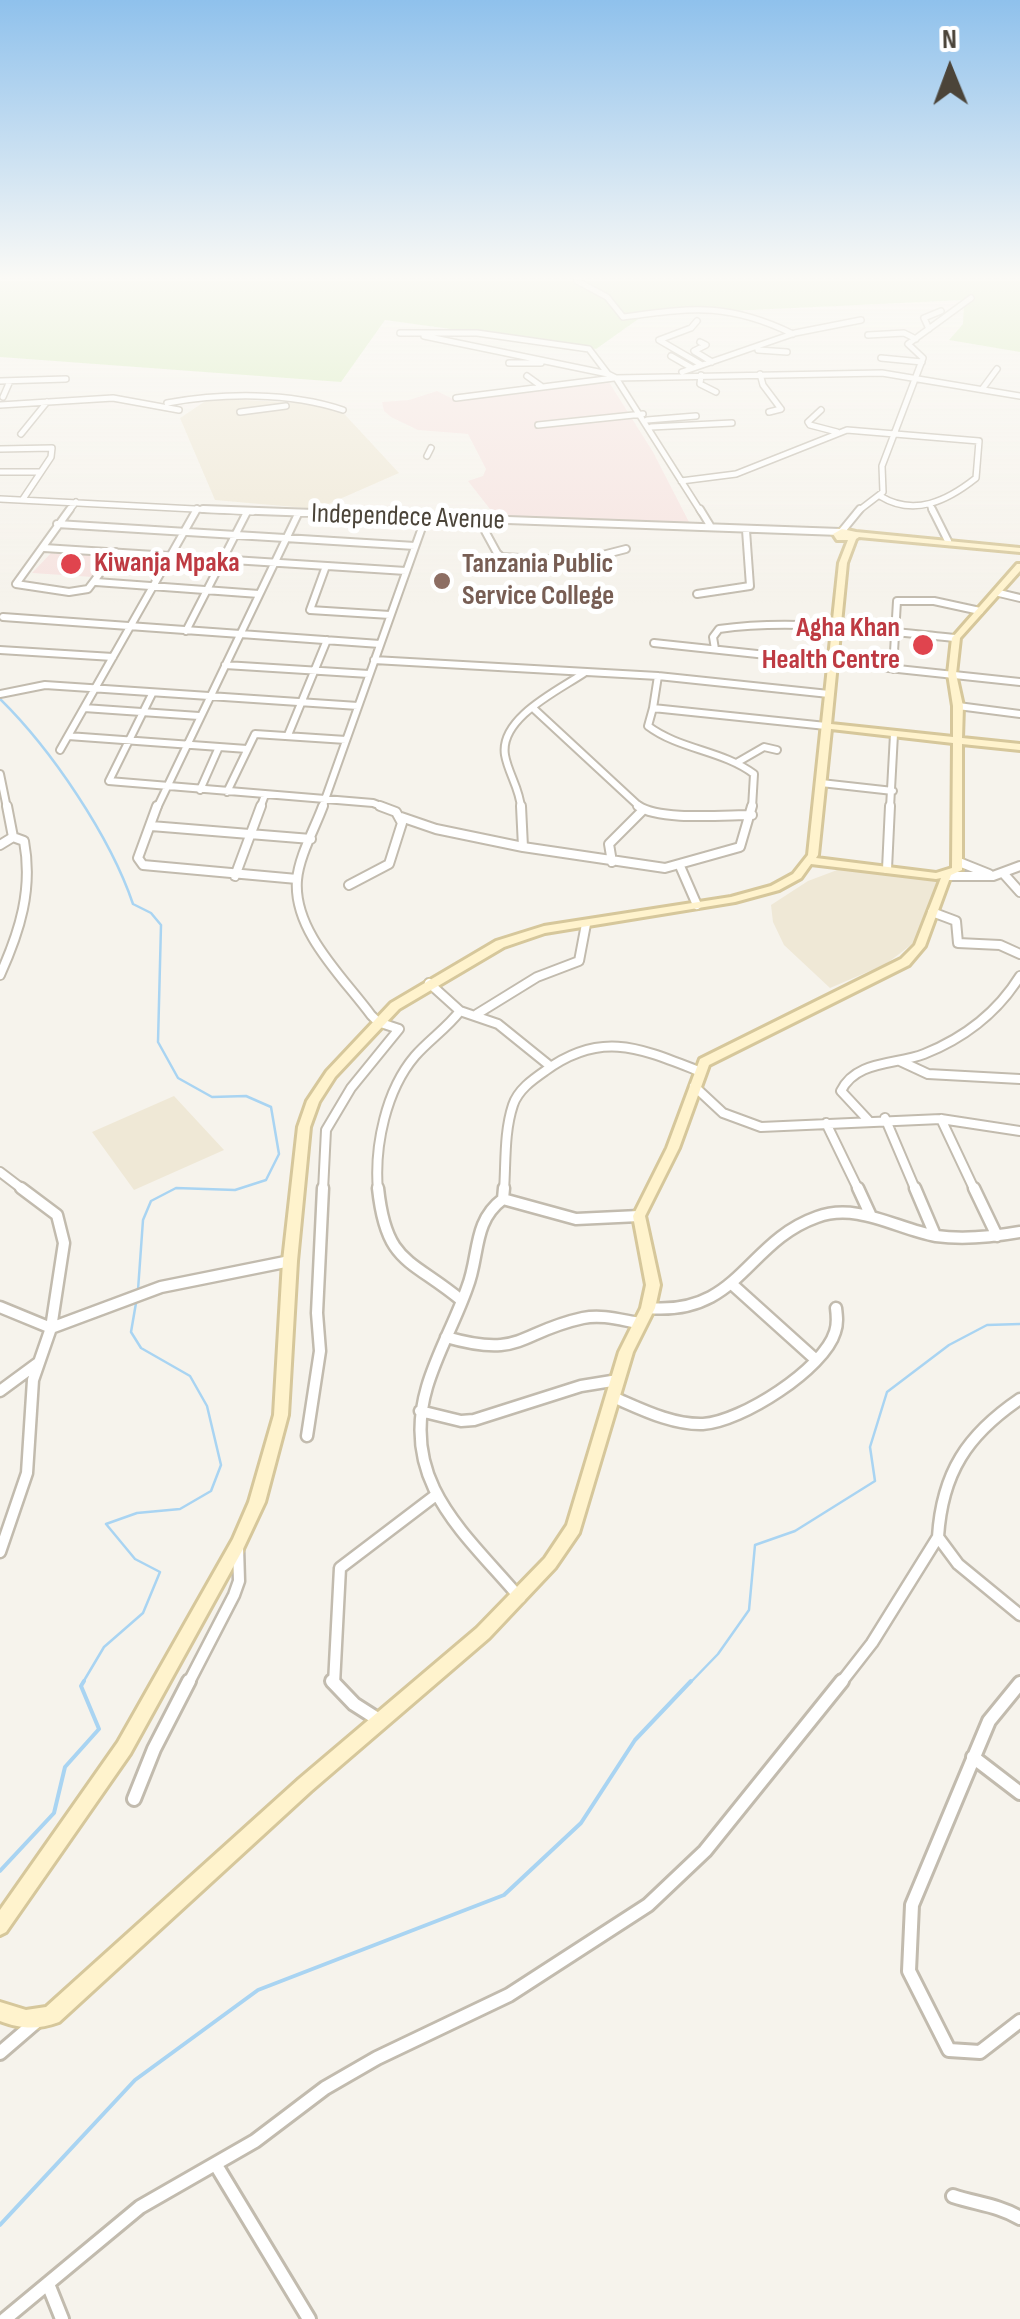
<!DOCTYPE html>
<html>
<head>
<meta charset="utf-8">
<style>
  body { margin:0 }
  #map { position:relative; width:1020px; height:2319px; overflow:hidden; background:#f6f3ec; font-family:"Sofia Sans Condensed",sans-serif }
  canvas { display:block }
  .north { position:absolute; left:900px; top:20px; width:100px; height:100px; -webkit-text-stroke:8px #fff; paint-order:stroke; rotate:359deg; font-size:28px; font-weight:700; line-height:40px; text-align:center; color:#4b4439 }
  .north::after { content:''; display:block; margin:auto; width:35px; height:45px; background:#4b4439; clip-path:polygon(50% 0,100% 100%,50% 72%,0 100%) }
</style>
</head>
<body>
<div id="map">
<canvas width="1020" height="2319"></canvas>
<div class="north">N</div>
</div>
<script>
const ctx = document.querySelector('canvas').getContext('2d');
ctx.lineJoin = 'round';
function fill(path, color) { ctx.fillStyle = color; ctx.fill(path, 'evenodd'); }
function stroke(path, color, width, dash) { ctx.strokeStyle = color; ctx.lineWidth = width; ctx.lineCap = dash ? 'butt' : 'round'; ctx.setLineDash(dash || []); ctx.stroke(path); }
function drawText(font, color, halo, rows, align = 'center') {
  ctx.font = font + ' "Sofia Sans Condensed",sans-serif'; ctx.lineWidth = 10; ctx.setLineDash([]); ctx.textBaseline = 'middle'; ctx.strokeStyle = halo; ctx.fillStyle = color; for (const [text, x, y, turn = 0] of rows) {
    ctx.save(); ctx.translate(x, y); ctx.rotate((+turn || 0) * Math.PI / 180); ctx.textAlign = isNaN(turn) ? turn : align; if (halo) ctx.strokeText(text, 0, 0); ctx.fillText(text, 0, 0); ctx.restore();
  }
}
const education = new Path2D(`
  M210 398 336 405 399 473 317 509 215 500 180 418Z
  M853 864 889 866 940 882 920 938 886 964 830 988 784 945 773 922 771 905 808 881Z
  M174 1096 224 1150 134 1190 92 1132Z`);
const medical = new Path2D(`
  M609 382 653 452 689 522 497 518 468 481 483 476 486 469 468 434 418 430 391 417 384 411 382 402 409 400 437 391 453 399Z
  M51 553 107 556 93 577 32 573Z`);
const green = new Path2D(`
  M0 281H1020V352L949 340 963 324 964 300 644 315 596 349 385 320 341 382 0 357Z`);
const streamFar1 = new Path2D(`
  M0 699C51 749 110 836 133 904L151 913 161 925 158 1042 178 1078 212 1097 246 1096 271 1107 279 1154 266 1180 235 1190 176 1188 151 1201 143 1220 138 1290
  M82 1684 104 1647 143 1613 160 1572 135 1559 106 1524 137 1513 180 1509 211 1491 221 1465 207 1406 190 1376 141 1348 131 1332 136 1303
  M689 1684 718 1654 749 1610 755 1545 795 1531 875 1481 870 1447 887 1392 949 1345 987 1325 1020 1324`);
const stream = new Path2D(`
  M0 1871 54 1813 65 1767 99 1729 81 1686 84 1681
  M0 2225 135 2080 258 1990 504 1895 581 1823 635 1740 691 1681`);
const streetFar4 = new Path2D(`
  M577 281 607 297 623 317C692 308 727 302 793 334
  M697 321 691 328 659 340 702 365
  M929 329 924 318 941 311
  M400 333H477L589 349 608 374 616 378
  M868 335 904 333 916 339
  M424 336 608 374
  M700 342 706 345 694 351 712 362
  M758 350 787 352
  M671 356 692 368
  M881 358 922 362
  M509 363H541
  M682 372 795 333 861 320
  M760 374 763 385 781 409 769 412
  M701 375 700 384 716 392
  M527 376 541 386
  M0 381 66 379
  M983 388 997 369
  M3 397 10 381
  M456 398 614 378
  M167 403C223 393 289 392 343 410
  M0 405 113 398 179 410
  M821 410 808 422 810 425 837 432
  M240 412 286 406
  M647 420 696 416
  M538 425 643 414
  M651 427 732 423
  M21 434 47 402
  M0 449 52 448 51 457 23 499
  M427 456 431 448
  M0 472H40
  M681 481 736 474 847 430 979 441 976 478C947 501 914 517 880 496
  M0 499 253 512
  M931 507 933 512
  M68 512 76 502
  M701 512 616 378 882 373 1020 396
  M857 512 883 492 882 466 923 358 908 344 971 298`);
const streetFar3 = new Path2D(`
  M70 509 16 584 69 592 88 589 116 552
  M203 509 840 532
  M700 509 711 527
  M932 509 948 541
  M479 520 497 553 517 571
  M57 524 415 546
  M842 531 860 509
  M44 548 406 571
  M501 557 579 561 626 549
  M326 566 310 610 390 615
  M96 582 259 594
  M999 593 1020 598
  M697 594 750 586 746 530
  M3 617 380 644
  M186 631 247 512
  M654 643 1020 682
  M715 649 713 637 719 629C797 618 878 631 956 638
  M0 650 113 657
  M374 660 658 676 829 694
  M225 665 369 674
  M893 669 897 601H934L980 611
  M658 676 653 708 826 726
  M0 694 45 685 358 706
  M152 694 109 781 373 803 386 808
  M958 706 1020 714
  M84 708 199 716
  M533 708 641 808
  M653 708 648 726C680 750 722 750 754 774L752 808
  M288 735 327 640
  M68 736 247 749
  M60 750 197 509
  M738 762 764 747 777 750
  M0 774 7 808
  M821 783 893 791
  M200 790 219 747
  M227 792 255 734 346 740
  M157 808 298 514
  M260 808 265 795
  M322 808 425 519
  M521 808C520 789 508 773 505 755 499 718 559 690 584 673
  M890 808 894 734`);
const streetFar2 = new Path2D(`
  M157 806 138 858 143 865 297 879
  M521 806 523 847 665 868 740 847 752 806
  M638 806C660 821 724 815 752 815
  M401 817 436 829 523 847
  M151 826 311 839
  M0 845 13 837 7 806
  M612 862 609 844 643 810
  M959 862 989 874
  M680 866 697 905
  M887 869 890 806
  M1003 873 1020 892
  M235 876 261 806
  M947 876H993L1020 866
  M349 885 389 864 402 823 396 812 380 806
  M932 912 956 921 958 943 1000 945 1020 954
  M0 975C20 931 33 889 24 841L13 837
  M460 1011 498 1024 550 1066
  M477 1014 537 977 579 961 586 924
  M900 1061 928 1074 1020 1079
  M694 1086 723 1113 761 1127 941 1119 1020 1131
  M885 1118 916 1191
  M941 1119 975 1191
  M868 1120 841 1091C856 1060 896 1065 924 1054 964 1038 997 1013 1020 976
  M826 1123 859 1191
  M0 1172 25 1191
  M323 1191 326 1130 351 1088 399 1029 378 1022 371 1015C343 977 293 931 297 880 299 856 315 828 323 806
  M378 1191C374 1146 386 1090 415 1056 429 1040 447 1028 460 1011L429 983
  M504 1191C506 1162 504 1132 513 1105 518 1090 532 1080 545 1071 601 1030 640 1048 699 1071`);
const streetFar1 = new Path2D(`
  M378 1188C386 1264 410 1258 461 1300
  M858 1188 870 1214
  M915 1188 935 1235
  M974 1188 997 1236
  M503 1199 504 1188
  M734 1286 815 1359
  M0 1307 51 1328 161 1287 290 1261
  M648 1308C739 1316 746 1242 817 1217 857 1202 897 1229 936 1236 964 1240 992 1237 1020 1232
  M446 1337C523 1359 518 1332 583 1318 602 1314 621 1320 639 1323
  M0 1391 38 1363
  M613 1397C641 1409 672 1425 703 1424 741 1422 824 1369 835 1332 838 1324 837 1316 836 1308
  M1020 1399C967 1435 942 1473 938 1537L958 1564 1020 1615
  M420 1411 461 1421 474 1420 581 1386 618 1380
  M307 1436 320 1351 317 1313 323 1188
  M0 1552 27 1473 33 1380 51 1328 64 1243 57 1215 21 1188
  M520 1598C465 1533 399 1482 427 1387 437 1353 455 1322 467 1288 480 1256 472 1222 503 1199L576 1219 639 1216
  M188 1684 234 1595 239 1581 238 1547
  M334 1684 340 1568 436 1495
  M840 1684 872 1643 938 1537`);
const street = new Path2D(`
  M332 1681 354 1704 379 1720
  M1020 1683 989 1721 912 1905 909 1971 949 2050 980 2052 1020 2021
  M973 1757 1020 1793
  M134 1799 154 1749 189 1681
  M0 2053 36 2022
  M216 2165 309 2319
  M953 2196C977 2204 998 2205 1020 2218
  M48 2284 62 2319
  M5 2319 140 2207 255 2141 325 2088 377 2058 509 1995 648 1905 705 1851 842 1681`);
const secondary = new Path2D(`
  M842 529 856 532 1020 548V552L859 537 856 539 847 563 831 724 953 737V706L948 674 952 638 1017 564H1020V571L960 638 956 674 963 706 962 738 1020 744V750L962 744V870L951 875 925 946 909 965 709 1065 679 1148 645 1216 660 1285 655 1308 633 1352 579 1533 555 1568 489 1638 311 1791 59 2022C37 2030 21 2029 0 2021V2002L26 2010 46 2007 299 1779 477 1628 545 1558 567 1525 619 1352 641 1308 646 1285 633 1216 667 1148 700 1059 901 959 915 945 941 878 936 879 811 864 801 878 779 890 735 902 545 933 504 947 399 1009 335 1077 319 1102 310 1127 297 1261 288 1415 265 1502 243 1549 130 1754 6 1932 0 1935V1910L118 1742 233 1539 249 1502 274 1415 283 1261 298 1127 307 1101 327 1071 391 1003 496 941 544 926 731 897 771 886 793 874 808 855 839 563 848 540H837L833 534ZM831 729 953 743 952 868 936 873 816 858 818 855Z`);
const markers = [
  [71,564,12,"#e0444e"],
  [442,581,10,"#8d6e63"],
  [923,645,12,"#e0444e"]
];
const farStreetnames = [
  ["Independece Avenue",408,518,2]
];
const farHealthnames = [
  ["Kiwanja Mpaka",94,564],
  ["Agha Khan",900,629,"right"],
  ["Health Centre",900,661,"right"]
];
const farEducationnames = [
  ["Tanzania Public",462,565],
  ["Service College",462,597]
];
fill(education, '#efe8d6');
fill(medical, '#f6e3e0');
fill(green, '#d2eab5');
stroke(streamFar1, '#a9d4f2', 2.5);
stroke(stream, '#a9d4f2', 4);
stroke(streetFar4, '#c2bbae', 8);
stroke(streetFar3, '#c2bbae', 10);
stroke(streetFar2, '#c2bbae', 12);
stroke(streetFar1, '#c2bbae', 15);
stroke(street, '#c2bbae', 18);
stroke(secondary, '#d6c79b', 6);
stroke(streetFar4, '#fff', 5);
stroke(streetFar3, '#fff', 6);
stroke(streetFar2, '#fff', 8);
stroke(streetFar1, '#fff', 10);
stroke(street, '#fff', 12);
fill(secondary, '#fff3cd');
const sky = ctx.createLinearGradient(0, 0, 0, 605);
sky.addColorStop(0, '#8fc1ec');
sky.addColorStop(0.46, '#fbfaf6');
sky.addColorStop(1, '#fbfaf600');
ctx.fillStyle = sky;
ctx.fillRect(0, 0, 1020, 605);
for (const [x, y, r, color] of markers) { const dot = new Path2D(); dot.arc(x, y, r, 0, 2 * Math.PI); ctx.fillStyle = color; ctx.fill(dot); stroke(dot, '#fff', 4); }
drawText('28px', '#4b4439', '#fff', farStreetnames);
drawText('bold 28px', '#be3a42', '#fff', farHealthnames, 'left');
drawText('bold 28px', '#785e54', '#fff', farEducationnames, 'left');
</script>
</body>
</html>
